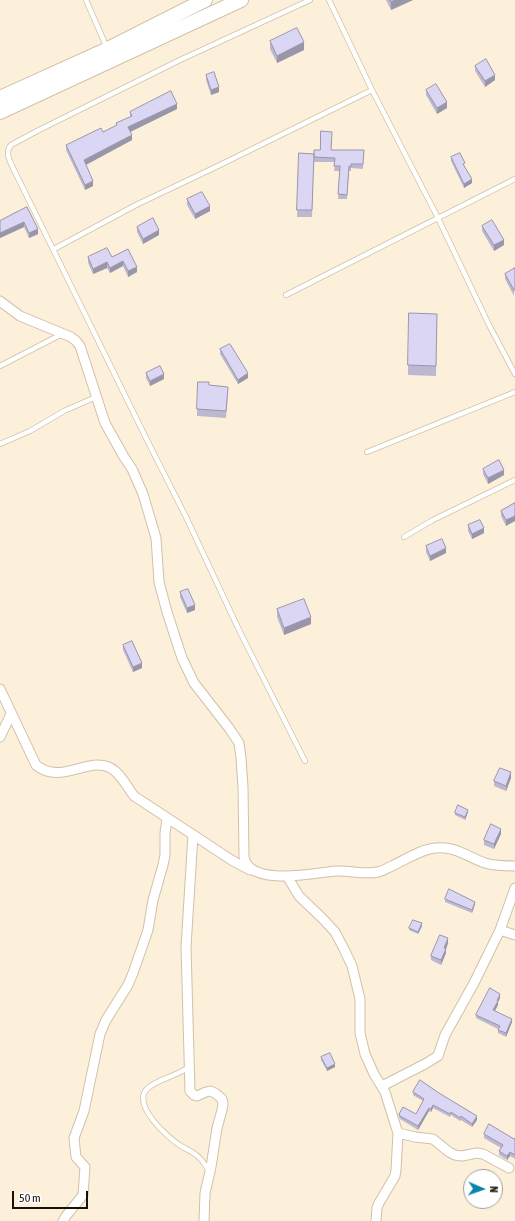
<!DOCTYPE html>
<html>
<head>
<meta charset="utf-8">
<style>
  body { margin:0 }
  #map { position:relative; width:515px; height:1221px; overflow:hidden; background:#fdf0da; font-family:"Asap Condensed",sans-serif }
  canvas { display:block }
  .north { position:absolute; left:463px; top:1169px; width:40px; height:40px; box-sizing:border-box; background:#fff; border:1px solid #a2a09c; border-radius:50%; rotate:92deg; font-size:11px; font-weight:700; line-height:16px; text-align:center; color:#171208 }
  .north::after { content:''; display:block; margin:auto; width:14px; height:18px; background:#0986a9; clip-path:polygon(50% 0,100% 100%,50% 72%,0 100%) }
  .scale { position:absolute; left:12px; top:1191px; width:76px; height:18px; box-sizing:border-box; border:2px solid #171208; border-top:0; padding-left:5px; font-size:12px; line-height:14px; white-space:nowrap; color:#171208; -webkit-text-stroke:3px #fff; paint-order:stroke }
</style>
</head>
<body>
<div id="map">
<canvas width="515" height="1221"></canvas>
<div class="north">N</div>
<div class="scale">50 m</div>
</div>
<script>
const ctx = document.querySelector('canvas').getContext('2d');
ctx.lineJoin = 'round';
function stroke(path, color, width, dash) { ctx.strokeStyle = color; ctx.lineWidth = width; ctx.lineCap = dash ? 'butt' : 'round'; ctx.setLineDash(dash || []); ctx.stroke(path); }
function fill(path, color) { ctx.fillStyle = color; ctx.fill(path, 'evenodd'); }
const lane = new Path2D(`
  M86 0 107 48
  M329 0 372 90 438 218 489 325 515 374
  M54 249 136 205 222 164 372 90
  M286 295 515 179
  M0 366 62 334
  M0 444 30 431 64 411 96 397
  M367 452 515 392
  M404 537 433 520 515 480
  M305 761 240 632 186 517 146 438 14 170C11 163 4 153 11 145L39 130 180 60 310 0
  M189 1067C177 1076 158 1079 148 1088 130 1104 168 1138 181 1146 186 1149 191 1151 195 1154 201 1158 205 1165 209 1170`);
const street = new Path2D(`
  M0 301 20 316 71 337 76 341 80 346 105 423 124 457 132 469 143 494 156 538 159 582 167 612 182 658 194 683 229 728 239 743 241 758 243 787 244 857C249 887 315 873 335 871 349 870 364 875 378 872 383 871 387 868 392 866 405 860 421 849 436 848 455 846 468 857 485 863 495 866 505 866 515 866
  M0 689 36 765C62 787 92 752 115 771 123 778 128 788 134 796L233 861 250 870
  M0 737 11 714
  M193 835 186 947 190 1091 194 1095 197 1096 206 1092 210 1091 215 1093 222 1099 223 1104 222 1110 217 1128 211 1167 205 1193 204 1221
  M287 876 299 896 323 919 335 932 344 949 352 966 360 999V1033L365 1054 374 1074 385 1092 396 1127 398 1133 396 1170 395 1176 379 1203 377 1208 376 1221
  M500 930 515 935
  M382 1086 425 1064 438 1056 445 1035 474 983 500 930 515 888
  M398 1133 415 1137 433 1139 449 1152 455 1155 462 1156 477 1153 483 1154 509 1168
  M63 1221 66 1216 83 1195 85 1167 76 1157 74 1138 84 1111 100 1034 106 1020 128 985 133 973 148 930 153 900 163 865 165 855V833L167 819`);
const primary = new Path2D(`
  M0 98 108 49 205 0
  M0 112 241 0`);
const wall = new Path2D(`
  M386 0H413L391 10Z
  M270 41 304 50 277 63 270 49Z
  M475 66 495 80 485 87 475 71Z
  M206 75 219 92 211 95 206 80Z
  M426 90 447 108 437 114 426 95Z
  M177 109 130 132 132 140 85 165 93 186 85 190 66 150V145L103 132 116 126V123L130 117V112Z
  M314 150H364L363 169 351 168V171H349L347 199H338L340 171H334L335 162H314Z
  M299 153 314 154 312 217H297Z
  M451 157 472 183 464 188 451 161Z
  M187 199 210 211 195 219 187 205Z
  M27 207 38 234 29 238 24 227 0 238V221Z
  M482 226 504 245 494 251 482 231Z
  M137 227 159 235 143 244 137 232Z
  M128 249 137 272 128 277 123 266 110 273 107 268 93 274 88 263V257H112Z
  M515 268 514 296 505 279V274Z
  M437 314 436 376 408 375V365Z
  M220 349 248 378 238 384 220 354Z
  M146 373 164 379 150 386 146 378Z
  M209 385 228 394 226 418 197 416V409Z
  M483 469 504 475 488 484 483 474Z
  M515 503 506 526 501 516V511Z
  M468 525 484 533 472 539 468 531Z
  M426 546 446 553 430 561 426 552Z
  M180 592 195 610 187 613 180 597Z
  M277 609 311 624 284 635 277 617Z
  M123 645 142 668 133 672 123 650Z
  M511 778 506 791 494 786V781Z
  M468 812 465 820 455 815V813Z
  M501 834 494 849 484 845V840Z
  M445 899 475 904 472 913 445 902Z
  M422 926 418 934 409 930V928Z
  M448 943 446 949V953L441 965 431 960V956Z
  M500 998 498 1002V1005L495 1011 512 1022 506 1037 498 1033V1029L476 1018V1015Z
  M321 1057 335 1067 327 1071 321 1060Z
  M413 1092 477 1120 472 1127 461 1120 460 1121 451 1115 450 1117 433 1108 431 1112 429 1111 418 1130 400 1119 399 1117V1114H416L423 1101 413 1095Z
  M484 1134 514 1139 515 1138V1159L510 1156 507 1160 499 1155V1151L501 1148 484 1138Z`);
const shadedWall = new Path2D(`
  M396 0H413L391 10V2Z
  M304 42V50L277 63V56Z
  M495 75V80L485 87V81Z
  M219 87V92L211 95V90Z
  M447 102V108L437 114V108Z
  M177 104V109L128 133V127Z
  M132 135V140L84 166V160Z
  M472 179V183L464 188V184Z
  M93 181V186L85 190V185Z
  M210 206V211L195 219V214Z
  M24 222V227L0 238V233Z
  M38 229V234L29 238V233Z
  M159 230V235L143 244V239Z
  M504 240V245L494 251V245Z
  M123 261V266L110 273V268Z
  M107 262V268L93 274V269Z
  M137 267V272L128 277V271Z
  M248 373V378L238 384V380Z
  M164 374V379L150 386V381Z
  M504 470V475L488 484V478Z
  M515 516V521L506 526V520Z
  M484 528V533L472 539V534Z
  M446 548V553L430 561V556Z
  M195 605V610L187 613V608Z
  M311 617V624L284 635V628Z
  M142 663V668L133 672V667Z
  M511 772V778L506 791V786Z
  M468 810V812L465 820V817Z
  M501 829V834L494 849V844Z
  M475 902V904L472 913V910Z
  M422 923V926L418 934V932Z
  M448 938V943L446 949V953L441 965V960L444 948Z
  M500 994V998L498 1002V1005L493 1014V1010L497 1001Z
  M512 1019V1022L506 1037V1033Z
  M335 1064V1067L327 1071V1068Z
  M433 1105V1108L431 1112V1109Z
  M429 1108V1111L418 1130V1126Z
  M477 1116V1120L472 1127V1124Z
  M510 1152V1156L507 1160V1156Z`);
const building = new Path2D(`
  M390 0H396L391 2Z
  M297 28 304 42 277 56 270 41Z
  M486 59 495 75 485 81 475 66Z
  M214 72 219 87 211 90 206 75Z
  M436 84 447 102 437 108 426 90Z
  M171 91 177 104 128 127 132 135 84 160 93 181 85 185 66 145 101 128 103 132 117 125 116 123 132 116 130 112Z
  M321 131 332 132 331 150H364L363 164H351V167L349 166 347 195 338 194 340 166H334L335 158 314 157V150H320Z
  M299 153 314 154 312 210H297Z
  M460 153 465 163 463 164 472 179 464 184 451 157Z
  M202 192 210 206 195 214 187 199Z
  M27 207 38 229 29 233 24 222 0 233V221Z
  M153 218 159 230 143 239 137 227Z
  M492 220 504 240 494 245 482 226Z
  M107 248 112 257 128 249 137 267 128 271 123 261 110 268 107 262 93 269 88 257Z
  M515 268V290H514L505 274Z
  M409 313 437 314 436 366 408 365Z
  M230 344 248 373 238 380 220 349Z
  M160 366 164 374 150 381 146 373Z
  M198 382H209V385L228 387 226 411 197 409Z
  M499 460 504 470 488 478 483 469Z
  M515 503V516L506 520 501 511Z
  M480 520 484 528 472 534 468 525Z
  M442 539 446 548 430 556 426 546Z
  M188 589 195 605 187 608 180 592Z
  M304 599 311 617 284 628 277 609Z
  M132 641 142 663 133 667 123 645Z
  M500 768 511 772 506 786 494 781Z
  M458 805 468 810 465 817 455 813Z
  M491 824 501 829 494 844 484 840Z
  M449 889 475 902 472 910 445 899Z
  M413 920 422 923 418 932 409 928Z
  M440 935 448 938 444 948 446 949 441 960 431 956Z
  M490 988 500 994 497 1001H498L493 1010 512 1019 506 1033 498 1030 500 1026 476 1015Z
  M330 1053 335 1064 327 1068 321 1057Z
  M420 1080 439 1093 477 1116 472 1124 461 1116 460 1118 451 1112 450 1114 433 1105 431 1109 429 1108 418 1126 400 1116 399 1114 403 1107 416 1114 424 1099 413 1092Z
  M489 1124 514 1139 515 1138V1155L510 1152 507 1156 499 1151 503 1145 484 1134Z`);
stroke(lane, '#d0c1a7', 6);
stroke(street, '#d0c1a7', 11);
stroke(primary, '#d0c1a7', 16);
stroke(lane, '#fff', 4.5);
stroke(street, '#fff', 9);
stroke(primary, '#fff', 14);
fill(wall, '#bcb8d1');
fill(shadedWall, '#9996aa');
fill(building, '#dbd6f3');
stroke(building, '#9996aa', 1);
</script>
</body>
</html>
